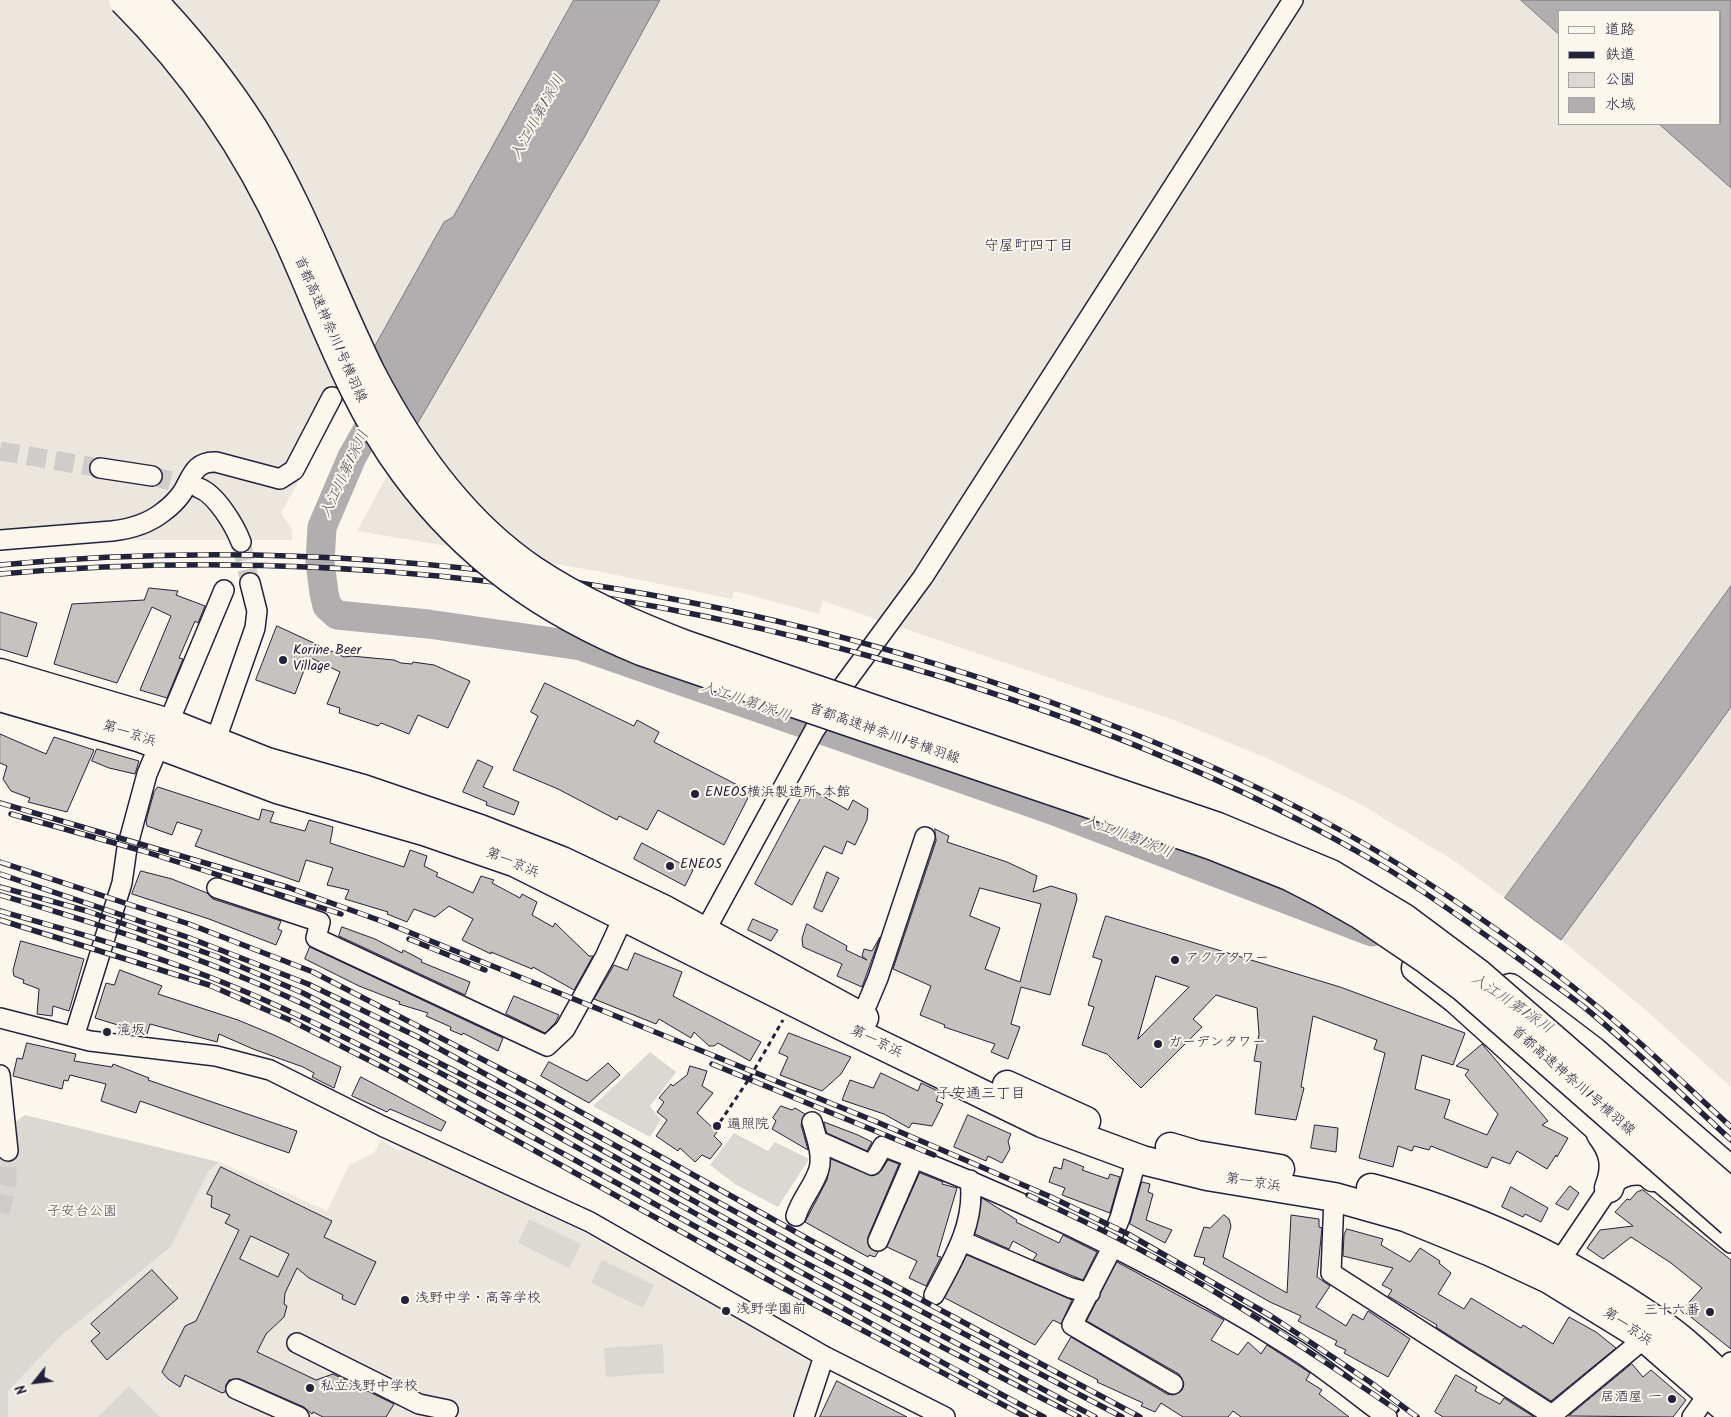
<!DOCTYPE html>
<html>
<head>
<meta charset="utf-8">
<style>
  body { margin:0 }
  #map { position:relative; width:1731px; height:1417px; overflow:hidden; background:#fbf7ec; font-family:Kalam,"Klee One",sans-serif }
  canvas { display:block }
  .legend { position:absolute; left:1558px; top:10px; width:162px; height:115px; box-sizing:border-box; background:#fbf7ec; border:1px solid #a4a2a5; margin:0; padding:6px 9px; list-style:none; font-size:15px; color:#22223b }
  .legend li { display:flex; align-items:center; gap:10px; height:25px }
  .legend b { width:25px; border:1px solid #a4a2a5 }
  .north { position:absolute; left:10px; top:1357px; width:50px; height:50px; -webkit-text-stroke:4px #fbf7ec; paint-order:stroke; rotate:241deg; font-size:14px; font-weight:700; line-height:20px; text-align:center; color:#22223b }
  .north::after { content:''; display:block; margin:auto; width:18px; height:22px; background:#22223b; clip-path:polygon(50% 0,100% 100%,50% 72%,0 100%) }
</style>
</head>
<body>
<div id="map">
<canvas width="1731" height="1417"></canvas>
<ul class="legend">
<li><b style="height:6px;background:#fbf7ec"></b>道路</li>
<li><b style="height:6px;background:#22223b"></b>鉄道</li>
<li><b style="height:14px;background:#dbd8d3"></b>公園</li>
<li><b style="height:14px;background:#b1aeb0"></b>水域</li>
</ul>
<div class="north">N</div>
</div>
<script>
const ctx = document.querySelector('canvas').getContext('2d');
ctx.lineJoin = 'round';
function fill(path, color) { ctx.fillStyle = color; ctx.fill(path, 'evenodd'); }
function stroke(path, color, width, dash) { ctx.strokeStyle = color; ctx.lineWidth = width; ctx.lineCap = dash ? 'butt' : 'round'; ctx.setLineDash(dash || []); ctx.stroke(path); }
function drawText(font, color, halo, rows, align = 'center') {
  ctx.font = font + ' Kalam,"Klee One",sans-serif'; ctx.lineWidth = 4; ctx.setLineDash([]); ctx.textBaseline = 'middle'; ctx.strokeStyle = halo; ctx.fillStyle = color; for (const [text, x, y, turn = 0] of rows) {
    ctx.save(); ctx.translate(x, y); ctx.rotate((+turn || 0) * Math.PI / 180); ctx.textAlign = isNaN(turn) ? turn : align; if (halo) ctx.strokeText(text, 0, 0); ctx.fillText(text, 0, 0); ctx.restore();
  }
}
const built = new Path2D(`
  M0 0H574L453 217 444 222 281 513 292 529V540H98L0 546Z
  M660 0H1521L1560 35V124H1659L1731 188V586L1505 898 1453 860 1360 804 1269 759 1171 719 823 601 819 614 734 591 732 599 597 571 357 531 401 450 585 136Z
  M1731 707V1087L1648 1012 1561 940Z
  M381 1140 400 1151 403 1146 585 1233 816 1364 793 1417H8V1391L62 1335 171 1247 209 1171 219 1162 327 1211 349 1165 374 1153Z`);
const green = new Path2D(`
  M650 1052 676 1072 650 1106 661 1120 650 1137 593 1106Z
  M25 1115 219 1162 209 1171 171 1247 62 1335 8 1391V1417H0V1133Z
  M734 1133 768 1151 775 1142 809 1159 778 1207 735 1184 710 1165Z
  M529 1219 581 1244 569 1268 518 1243Z
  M602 1260 654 1285 643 1308 591 1283Z
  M663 1344 664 1373 606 1377 604 1348Z
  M129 1386 160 1417H98Z`);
const water = new Path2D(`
  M574 0H660L585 136 416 426 372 351 444 222 453 217Z
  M1521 0H1731V188L1659 124H1720V11H1560V35Z
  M1731 586V707L1561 940 1505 898Z`);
const river = new Path2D(`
  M383 402 352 457 322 527 320 562 324 593 327 606 337 615 428 624 581 646 1049 809 1372 932`);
const building = new Path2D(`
  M149 588 178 591 176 595 205 606 198 623 195 621 179 658 183 659 167 698 140 690 171 616 152 607 117 683 54 664 72 604 144 600Z
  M0 612 37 623 27 657 0 649Z
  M277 626 344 657 351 656 394 660 401 663 412 664 413 662 434 665 470 681 448 728 418 715 409 734 381 723 378 726 339 713 340 708 327 704 340 672 309 657 295 694 256 680Z
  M545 683 634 726 637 720 659 732 654 742 751 792 724 845 658 810 647 830 619 816 617 820 558 789 513 770 538 716 531 712Z
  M0 734 46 754 54 737 94 750 67 812 28 802 30 798 11 791 3 779 7 766 0 763Z
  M97 749 139 761 135 774 109 768 92 761Z
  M478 760 493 767 483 787 519 802 514 815 486 805 487 802 463 792Z
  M158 787 259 820 262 809 274 812 270 822 305 831 309 820 333 827 330 843 404 867 410 850 427 856 424 866 438 873 436 876 473 893 481 876 494 880 492 883 520 898 522 894 537 902 532 915 553 927 555 923 589 956H593L574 990 533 967 532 969 491 952V954L462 940 473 919 449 906 435 917 414 909 407 922 387 914 388 912 345 899 349 890 327 885 333 868 306 860 299 882 195 846 202 830 177 822 172 835 147 826 146 821 154 792Z
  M807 787 848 810 853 800 868 809 867 820 855 845 847 841 842 854 824 846 792 905 755 884Z
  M935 829 949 836 947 842 1007 862 1037 876 1033 892 1051 886 1076 894 1077 899 1050 995 1021 987 1011 1024 1020 1027 1008 1059 991 1052 995 1044 944 1027 945 1025 920 1015 931 986 893 969 936 841ZM980 888 1041 904 1020 982 985 969 1000 928 970 916Z
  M642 843 693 870 685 886 634 859Z
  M141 871 172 879 207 893 213 899 281 921 278 929 282 931 276 945 209 919 132 894Z
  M827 872 839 878 822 912 814 908Z
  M1106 916 1340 987 1465 1033 1453 1065 1422 1055 1415 1089 1450 1100 1444 1118 1487 1135 1498 1114 1465 1075 1469 1070 1456 1066 1482 1044 1548 1121 1542 1125 1568 1138 1557 1157 1556 1155 1547 1169 1517 1151 1510 1164 1492 1157 1487 1168 1431 1146 1429 1150 1414 1146 1412 1151 1398 1146 1393 1167 1359 1158 1385 1053 1374 1049 1377 1040 1313 1016 1301 1087 1304 1088 1296 1120 1255 1114 1261 1062 1254 1061 1259 1034 1257 1008 1216 995 1193 1019 1202 1027 1141 1088 1107 1054 1082 1045 1094 1007 1088 1005 1102 960 1093 957ZM1156 976 1189 987 1138 1039Z
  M753 919 778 930 771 941 748 930Z
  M807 924 847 946 846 950 867 960 862 956 864 949 872 951 880 937 862 987 837 976 842 964 803 947 802 939Z
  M342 927 375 939 402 953 403 950 422 960 421 962 470 982 465 995 339 936Z
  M21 941 84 959 69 1011 53 1006 52 1016 37 1014 39 989 23 983 24 980 14 976 13 971Z
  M310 947 503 1038 498 1051 463 1033 462 1035 450 1030 451 1027 426 1016 428 1013 399 1004 400 1002 359 986 305 959Z
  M635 953 682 972 673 996 761 1042 750 1061 718 1043 714 1046H709L694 1032 691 1038 659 1019 656 1024 594 999 614 965 627 970Z
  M120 970 162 986 158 994 238 1020 274 1035 341 1067 334 1088 312 1077 314 1073 303 1067 253 1049 219 1034 217 1042 150 1024 147 1034 95 1018 106 983 114 985Z
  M514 996 559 1015 555 1023 545 1033 506 1014Z
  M789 1033 851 1057 841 1074 822 1091 780 1075 788 1057 779 1053Z
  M27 1043 76 1054 74 1061 112 1067 113 1064 149 1078 148 1080 297 1131 289 1153 140 1101 136 1113 101 1101 106 1084 70 1075 68 1081 64 1080 62 1089 13 1076 17 1058 22 1059Z
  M549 1062 587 1081 608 1063 620 1075 589 1103 541 1076Z
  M690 1066 707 1071 702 1086 713 1093 697 1113 717 1132 714 1136 722 1144 710 1159 702 1155 695 1162 680 1148 678 1151 656 1136 667 1120 657 1112 664 1102 659 1098 671 1084 673 1086 687 1075Z
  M881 1073 918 1091 921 1083 940 1092 936 1101 943 1104 932 1126 912 1123 909 1128 884 1114 842 1100 850 1080 873 1088Z
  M361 1077 446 1122 441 1131 390 1109 387 1112 352 1096Z
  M781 1106 792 1110 795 1108 805 1114 801 1125 808 1150 772 1129 776 1121 773 1118Z
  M968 1115 1011 1134 1008 1141 1010 1149 1002 1163 988 1156 986 1161 954 1147Z
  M824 1122 858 1135 872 1142 867 1151 827 1133Z
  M1315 1125 1338 1128 1336 1152 1311 1148Z
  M831 1159 872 1176 881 1171 888 1160 899 1164 868 1237 869 1247 878 1252 875 1257 869 1255 868 1257 805 1222 827 1180Z
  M1064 1159 1084 1167 1082 1170 1108 1179 1110 1174 1120 1177 1110 1213 1062 1195 1065 1188 1049 1182 1054 1167 1061 1169Z
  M221 1167 332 1221 324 1237 376 1262 355 1305 342 1299 343 1295 309 1278 297 1268 285 1293 284 1304 287 1306 284 1317 266 1334 257 1352 316 1380 333 1374 394 1404 386 1417H323L313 1412 312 1414 304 1407 240 1379 229 1380 226 1385 225 1392 222 1393 185 1375 180 1387 168 1379 162 1372 185 1326 196 1321 239 1230 225 1223 230 1215 211 1207 212 1196 207 1194ZM251 1236 289 1254 278 1277 240 1259Z
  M920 1173 943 1182 942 1184 957 1188 937 1256 941 1257 926 1286 909 1278 917 1261 887 1247Z
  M1142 1182 1150 1184 1148 1192 1153 1194 1146 1220 1172 1230 1165 1243 1130 1224Z
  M1570 1186 1579 1193 1568 1210 1556 1204Z
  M1511 1187 1548 1208 1541 1222 1525 1214 1523 1217 1502 1207Z
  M1643 1190 1731 1260V1349L1682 1310 1702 1288 1671 1263 1631 1237 1603 1259 1587 1248 1600 1230 1633 1226 1615 1212 1627 1199 1630 1200 1637 1192Z
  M982 1198 1017 1220 1016 1222 1059 1243 1063 1235 1097 1252 1083 1280 1033 1260 1037 1254 1013 1241 1009 1249 975 1234Z
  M1224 1215 1229 1219 1231 1226 1223 1257 1287 1293 1291 1215 1319 1219V1227L1322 1228 1317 1277 1330 1286 1316 1307 1346 1326 1353 1314 1363 1320 1368 1311 1410 1339 1388 1377 1344 1353 1346 1350 1335 1345 1337 1341 1298 1321 1301 1316 1270 1302 1203 1264 1205 1258 1194 1256 1204 1227 1210 1228Z
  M1347 1229 1383 1239 1381 1245 1410 1262 1420 1248 1440 1261 1439 1263 1451 1273 1438 1294 1464 1309 1471 1298 1521 1328 1523 1325 1553 1344 1569 1317 1596 1332 1616 1348 1551 1401 1436 1327 1437 1325 1388 1296 1392 1290 1382 1285 1393 1268 1343 1256 1344 1235Z
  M967 1255 1072 1300 1061 1324 1053 1320 1035 1345 945 1298Z
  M1117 1262 1224 1320 1211 1340 1238 1355 1248 1342 1261 1354 1267 1345 1301 1367 1310 1373 1306 1380 1322 1390 1319 1394 1349 1417H1241L1233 1411 1228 1417H1183L1161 1403 1155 1412 1141 1406 1143 1403 1097 1382 1098 1380 1058 1359 1071 1337 1167 1394 1173 1395 1182 1390 1184 1384 1179 1374 1087 1321Z
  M152 1270 178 1298 107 1360 91 1341 100 1333 91 1324Z
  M1632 1364 1643 1377 1651 1370 1686 1400 1673 1417 1569 1416Z
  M1456 1375 1477 1387 1475 1391 1500 1404 1504 1398 1534 1417H1443L1435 1412Z
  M837 1381 852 1389 907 1417H820Z`);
const minorTunnel = new Path2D(`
  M0 451 100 468
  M152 476 199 488
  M241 542 250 583
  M0 1213 7 1181 8 1151`);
const path = new Path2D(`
  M720 1122 749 1079 783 1020`);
const minor = new Path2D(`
  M100 468 152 476
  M199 488C216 494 235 526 241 542
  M0 540 112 531C130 529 148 524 163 512 170 507 177 500 182 493 192 477 194 461 216 462L280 479 294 470 332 397
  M217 743 220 728 255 628 257 611 250 583
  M217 888 320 922 316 938 547 1046 565 1029 605 957 623 918
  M699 942 814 731 843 686 923 577 1293 0
  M862 1016 878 978 925 837
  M0 1018 90 1041 216 1056 270 1070 382 1126 590 1222 824 1356 945 1417
  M74 1037 122 883 127 848 147 774 224 590
  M0 1075 8 1151
  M818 1141 872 1165 883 1146 914 1158
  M1334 1197 1331 1273 1555 1417
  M796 1216C801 1199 814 1186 819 1169 823 1155 816 1136 812 1122
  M878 1241 914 1158C1047 1211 1175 1273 1296 1350 1327 1370 1357 1395 1387 1417
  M962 1241 1071 1288 1090 1293
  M1109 1244 1120 1218 1137 1158
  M1113 1246 1072 1325 1173 1384
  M1553 1271 1609 1188C1623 1174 1634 1173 1653 1177L1731 1243
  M934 1295C953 1260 976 1223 970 1180
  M297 1343 419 1404 448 1410
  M236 1389 299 1417
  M1552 1415 1645 1338
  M804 1417 824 1356
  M1692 1417 1731 1362`);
const highway = new Path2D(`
  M0 673 169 723 267 762 363 789 480 829 562 861 665 910 864 1018
  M0 697 138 737 277 789 424 831 514 862 838 1024 1042 1123 1142 1160 1207 1176 1334 1197 1405 1217 1491 1252 1549 1279 1645 1338 1731 1413
  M1416 968 1457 1000 1653 1177
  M1510 988 1593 1051 1731 1171
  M1007 1085 1086 1121
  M1601 1134C1615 1152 1617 1167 1609 1188
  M1170 1147 1197 1155 1280 1169
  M1371 1188C1474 1215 1572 1262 1659 1323 1685 1340 1708 1364 1731 1385`);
const rail = new Path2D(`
  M0 565C358 530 738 586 1075 711 1186 753 1297 801 1398 864 1467 907 1535 955 1598 1007 1644 1044 1687 1087 1731 1127
  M0 574C291 548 588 578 869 656 1051 706 1228 774 1391 871 1436 899 1480 931 1523 962 1543 977 1564 991 1584 1007 1635 1049 1682 1095 1731 1140
  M0 803 287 887 384 922 877 1122 1051 1197 1128 1234 1271 1316 1370 1382 1417 1417
  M11 814 143 851 341 914
  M0 862 189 924 313 972 534 1086 810 1240 1140 1417
  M0 874 187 937 308 984 418 1037 805 1250 1122 1417
  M0 887 87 911 218 957 303 993 523 1106 800 1260 1095 1417
  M0 895C102 925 205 958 301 1003 470 1083 631 1179 795 1269 889 1320 984 1369 1079 1417
  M0 911C71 931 143 951 212 978 333 1026 447 1091 562 1153 723 1241 882 1331 1044 1417
  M0 920 209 985 292 1021 398 1075 783 1288 1026 1417
  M409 939 485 970
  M712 1064 934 1155
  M1028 1195C1086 1222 1143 1249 1198 1282 1266 1322 1331 1366 1397 1410`);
const highwayBridge = new Path2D(`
  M123 0C192 69 248 150 288 239 324 318 352 402 405 473 467 557 545 612 641 651L1211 845 1289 876 1324 894 1359 914 1427 960 1463 987 1731 1222
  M152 0C190 40 223 81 253 128 301 205 331 292 371 373 410 448 462 522 533 570 581 602 632 624 686 645L1218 827 1331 874 1404 918 1479 974 1731 1193`);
const markers = [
  [283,660,5,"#22223b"],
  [695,794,5,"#22223b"],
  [670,866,5,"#22223b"],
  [1175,960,5,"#22223b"],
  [107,1032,5,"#22223b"],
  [1158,1044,5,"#22223b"],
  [717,1126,5,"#22223b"],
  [405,1300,5,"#22223b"],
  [726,1311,5,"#22223b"],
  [1710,1312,5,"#22223b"],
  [310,1388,5,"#22223b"],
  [1672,1399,5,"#22223b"]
];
const streetNames = [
  ["首都高速神奈川1号横羽線",329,330,66],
  ["第一京浜",129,735,18],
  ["首都高速神奈川1号横羽線",884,735,19],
  ["第一京浜",512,864,23],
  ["第一京浜",876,1043,26],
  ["首都高速神奈川1号横羽線",1572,1082,41],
  ["第一京浜",1253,1184,9],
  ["第一京浜",1627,1328,34]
];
const poiNames = [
  ["Korine Beer",293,652],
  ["Village",293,668],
  ["ENEOS横浜製造所 本館",705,794],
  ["ENEOS",680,866],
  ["アクアタワー",1185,960],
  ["滝坂",117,1032],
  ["ガーデンタワー",1168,1044],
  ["遍照院",727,1126],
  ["浅野中学・高等学校",415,1300],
  ["浅野学園前",736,1311],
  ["三十六番",1700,1312,"right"],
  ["私立浅野中学校",320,1388],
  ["居酒屋 一",1662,1399,"right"]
];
const parkNames = [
  ["子安台公園",82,1213]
];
const waterNames = [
  ["入江川第1派川",539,118,-61],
  ["入江川第1派川",346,475,-65],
  ["入江川第1派川",745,703,19],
  ["入江川第1派川",1127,838,21],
  ["入江川第1派川",1511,1005,34]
];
const neighbourhoodNames = [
  ["守屋町四丁目",1029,247],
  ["子安通三丁目",981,1095]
];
fill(built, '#ebe7df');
fill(green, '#dbd8d3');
fill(water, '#b1aeb0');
stroke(water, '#787681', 1);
stroke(river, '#b1aeb0', 29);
fill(building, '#c6c2c0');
stroke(building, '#22223b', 1);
stroke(minorTunnel, '#d0ccc9', 19, [19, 9]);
stroke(minor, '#22223b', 22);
stroke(highway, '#22223b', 31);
stroke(path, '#22223b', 3, [5, 4]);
stroke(minor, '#fbf7ec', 19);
stroke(highway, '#fbf7ec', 28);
stroke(rail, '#22223b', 5.5);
stroke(rail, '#fbf7ec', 4, [11]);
stroke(highwayBridge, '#22223b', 31, []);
stroke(highwayBridge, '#fbf7ec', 28);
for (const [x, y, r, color] of markers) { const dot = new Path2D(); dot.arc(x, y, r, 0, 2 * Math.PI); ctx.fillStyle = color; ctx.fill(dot); stroke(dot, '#fbf7ec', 2); }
drawText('14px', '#22223b', '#fbf7ec', streetNames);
drawText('14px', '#22223b', '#fbf7ec', poiNames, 'left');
drawText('14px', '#505061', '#fbf7ec', parkNames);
drawText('italic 15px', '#545364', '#fbf7ec', waterNames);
drawText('15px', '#22223b', '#fbf7ec', neighbourhoodNames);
</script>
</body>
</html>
